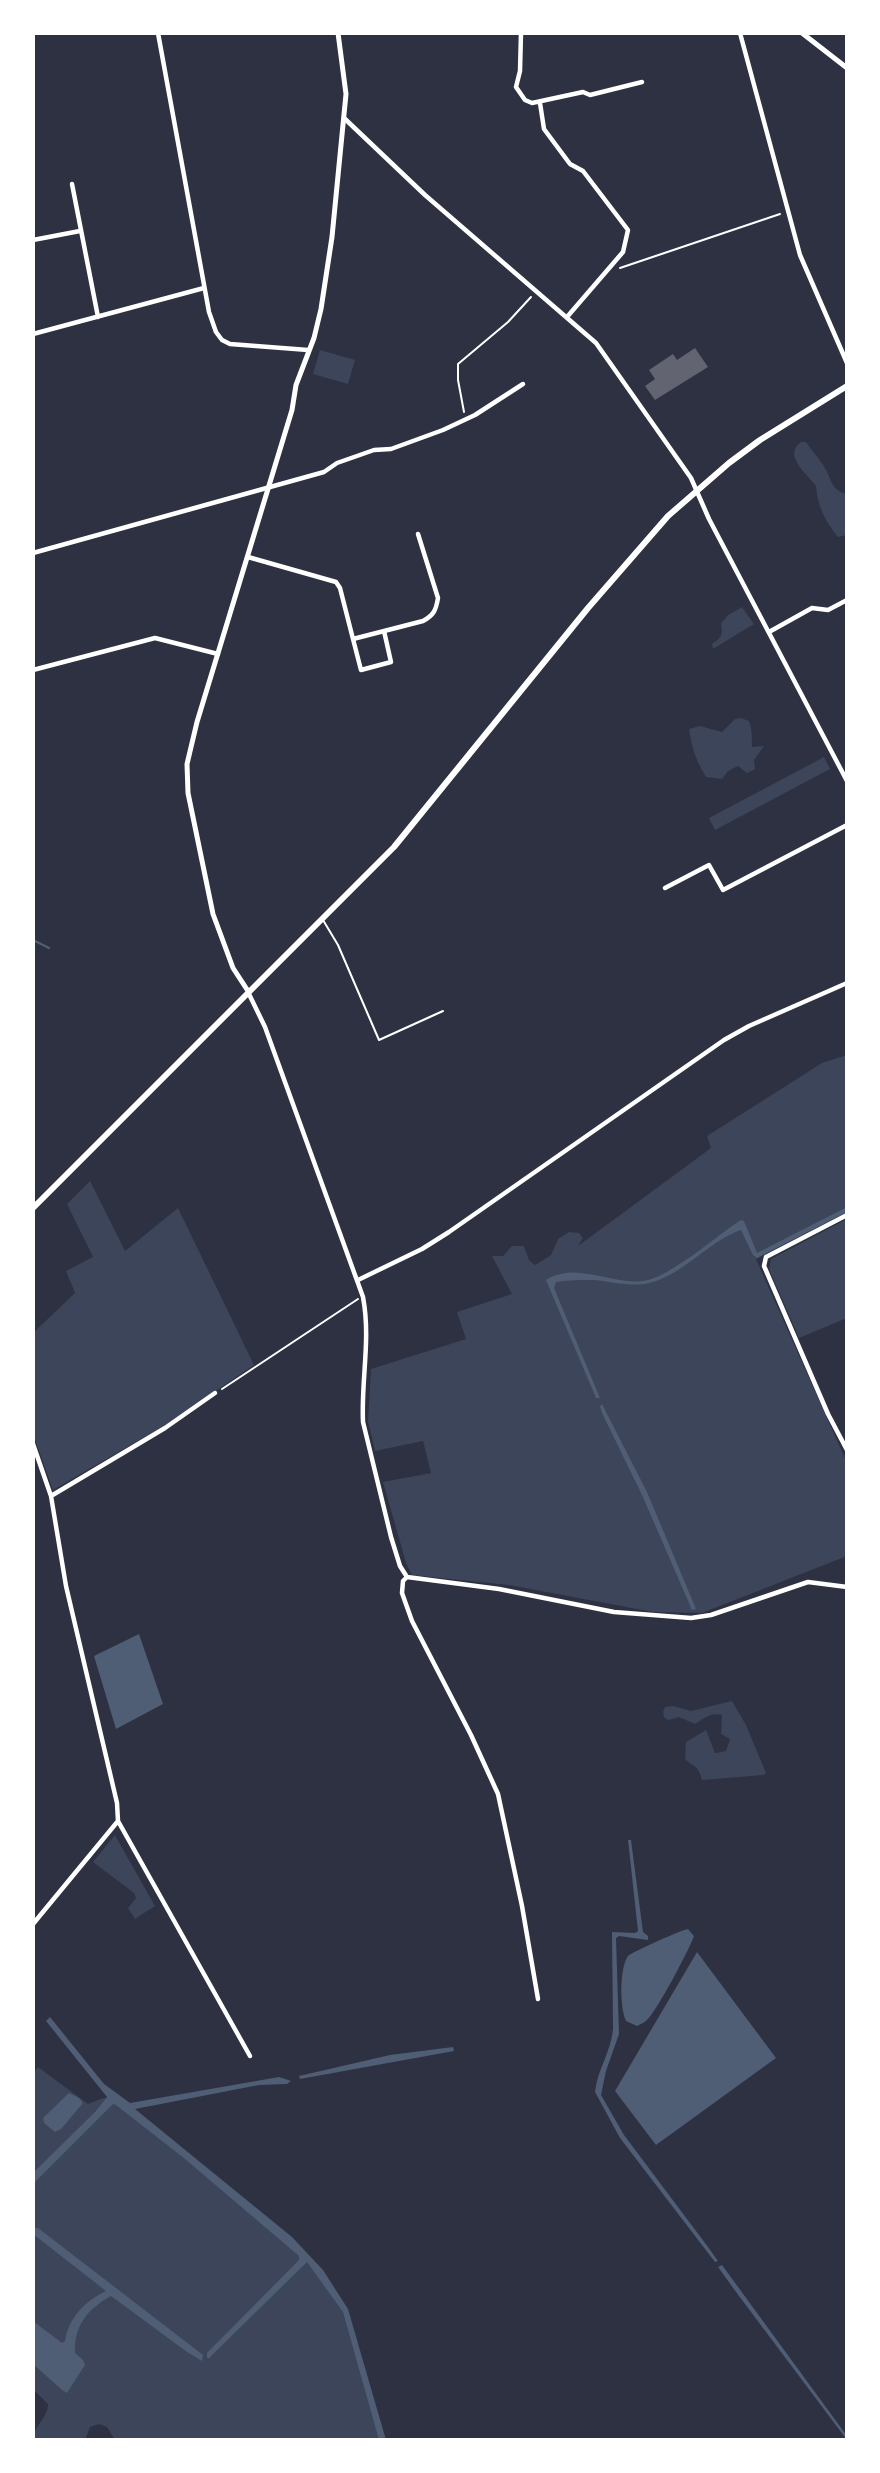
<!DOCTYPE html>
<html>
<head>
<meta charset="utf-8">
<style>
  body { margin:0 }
  #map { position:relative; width:880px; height:2473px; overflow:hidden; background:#2d3142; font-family:Commissioner,sans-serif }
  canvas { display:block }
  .frame { position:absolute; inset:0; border:35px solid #fff; pointer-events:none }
</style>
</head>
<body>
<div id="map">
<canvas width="880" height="2473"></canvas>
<div class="frame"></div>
</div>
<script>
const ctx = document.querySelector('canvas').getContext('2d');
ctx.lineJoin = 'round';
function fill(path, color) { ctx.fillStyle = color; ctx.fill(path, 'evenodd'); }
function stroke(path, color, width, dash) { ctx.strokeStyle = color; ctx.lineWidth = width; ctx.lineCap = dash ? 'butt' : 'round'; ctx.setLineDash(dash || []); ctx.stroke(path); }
const green = new Path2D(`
  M320 350 355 360 348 384 313 374Z
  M801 442H806C812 451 821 460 826 470 832 481 832 491 847 494V535L838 537C826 523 817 505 816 486 808 475 782 455 801 442Z
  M742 607 754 624 713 649 712 644C722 638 723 634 721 623L728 615Z
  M741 718 749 721C752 727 752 740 752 747L764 746 754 760 755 769 747 773 738 766 728 771 722 779 706 777C695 759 692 748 689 729L700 726 722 732 735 719Z
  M824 757 830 769 715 830 709 818Z
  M847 1055V1211L756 1259 847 1463V1556L702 1613 653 1612 509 1585 412 1575 406 1563 383 1482 431 1473 423 1441 375 1451 368 1421 371 1369 466 1339 457 1312 512 1294 492 1256H503L512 1246H524L529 1260 535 1265 551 1255 558 1239 569 1232 579 1233 583 1238 578 1246 711 1148 707 1136 822 1063Z
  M90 1181 125 1251 178 1208 254 1365 167 1424 53 1490 33 1434V1333L75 1293 66 1271 93 1257 67 1204Z
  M847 1219V1318L799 1338 769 1269 771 1259Z
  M732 1701 746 1725 766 1773 764 1775 702 1780C698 1764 694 1768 685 1759L686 1742 706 1730 715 1753 726 1751 730 1739 721 1734 722 1715C712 1712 704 1718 695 1724L679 1717 668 1720 664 1717 663 1712 665 1707 673 1706 691 1711Z
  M115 1835 155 1906 135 1919 128 1908 136 1898 134 1893 93 1862Z
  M38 2067 88 2104 103 2098 112 2100 306 2256 351 2322 384 2440H115L107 2427 99 2424 90 2427 85 2440H33C33 2425 48 2419 48 2404L33 2389V2073Z`);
const water = new Path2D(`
  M847 1207V1212L757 1258 753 1255 741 1230C709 1241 686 1272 653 1282 634 1288 613 1282 594 1280 581 1280 569 1280 556 1282L554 1288 600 1398H596L546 1280C576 1261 611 1285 643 1281 669 1278 716 1236 741 1220L744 1221 757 1253Z
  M602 1404 647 1492 696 1609 692 1610 642 1495 602 1413 600 1406Z
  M139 1634 163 1704 116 1729 94 1656Z
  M628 1840H631L643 1932 648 1936V1940L619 1936 616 1938 619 2034 606 2071 601 2095 624 2135 708 2247 718 2261 715 2262 620 2138 595 2092C597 2070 611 2052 613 2029L612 1932 635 1933 638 1931Z
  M688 1929 694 1936C689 1950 657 2011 647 2020 644 2023 640 2024 637 2026L626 2021C620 2008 619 1969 628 1956 632 1952 681 1930 688 1929Z
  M697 1952 776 2058 656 2145 615 2091Z
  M50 2017 104 2084 130 2103 279 2077 291 2081 287 2084 259 2085 135 2109 292 2237 323 2270 348 2309 386 2440H379L343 2312 307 2262 209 2358H207V2353L299 2260V2256L185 2159 116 2105 113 2104 33 2184V2173L95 2112 107 2097 46 2021Z
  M453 2047 454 2051 300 2079 299 2076 390 2055Z
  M69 2093 79 2098 83 2103 61 2129 55 2132 44 2123 43 2118Z
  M35 2228H38L203 2355 202 2361 187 2352 111 2296C88 2309 74 2325 75 2353L83 2360 85 2365 67 2393 62 2390 33 2364V2321L62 2343 65 2341C69 2317 85 2301 106 2291L33 2234Z
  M722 2265 847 2436V2440L736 2292 718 2267Z`);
const stream = new Path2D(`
  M33 940 49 948`);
const building = new Path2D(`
  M695 348 708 367 655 400 645 386 655 379 649 370 673 354 677 360Z`);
const path = new Path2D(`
  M620 268 780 214
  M464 412 458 380V364L508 322 531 297
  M222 1389 358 1299`);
const service = new Path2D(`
  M323 920 338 945 379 1040 443 1011`);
const minor = new Path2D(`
  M158 33 209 312 216 332 222 340 230 344 308 350
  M521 33 520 71 516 87 525 100 532 103 583 92 590 95 642 82
  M740 33 800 255 847 363
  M540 103 544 129 570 164 583 171 628 230 623 252 567 317
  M344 118 425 195 596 343 691 478 709 519 847 781
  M72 184 98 317
  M33 240 80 231
  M33 334 204 288
  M33 553 324 472 337 463 374 450 391 449 443 430 475 415 523 384
  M248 557 336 582 340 588 353 639
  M384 631 391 662 361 670 353 639 423 621C434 615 436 610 438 598L418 534
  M769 632 812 608 828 610 847 600
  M33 670 155 638 218 654
  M665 888 709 865 723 890 847 825
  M248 992 265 1027 363 1297C371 1339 361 1380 363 1422L391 1537 400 1566 407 1577
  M847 1215 766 1257 764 1266 828 1414 847 1450
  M358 1280 422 1249 449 1232 724 1040 749 1026 847 983
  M33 1444 51 1496 66 1586 117 1803 118 1821 250 2056
  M51 1496 165 1428 215 1393
  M407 1577 499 1589 614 1612 691 1618 711 1615 808 1582 847 1587
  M407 1577 403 1581 402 1593 412 1621 471 1735 498 1794 522 1906 538 1999
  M33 1924 118 1821`);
const tertiary = new Path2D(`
  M802 33 847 68
  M248 991 233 968 213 914 188 793 187 764 197 722 292 410 296 385 314 338 321 309 332 237 346 94 338 33`);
const secondary = new Path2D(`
  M33 1208 394 847 588 608 668 516 729 463 760 440 847 386`);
fill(green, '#3c4559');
fill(water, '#4f5d75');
stroke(stream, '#4f5d75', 2.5);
fill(building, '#626471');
stroke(path, '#fff', 2);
stroke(service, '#fff', 2);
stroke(minor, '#fff', 4.5);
stroke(tertiary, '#fff', 5);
stroke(secondary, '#fff', 6);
</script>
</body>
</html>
